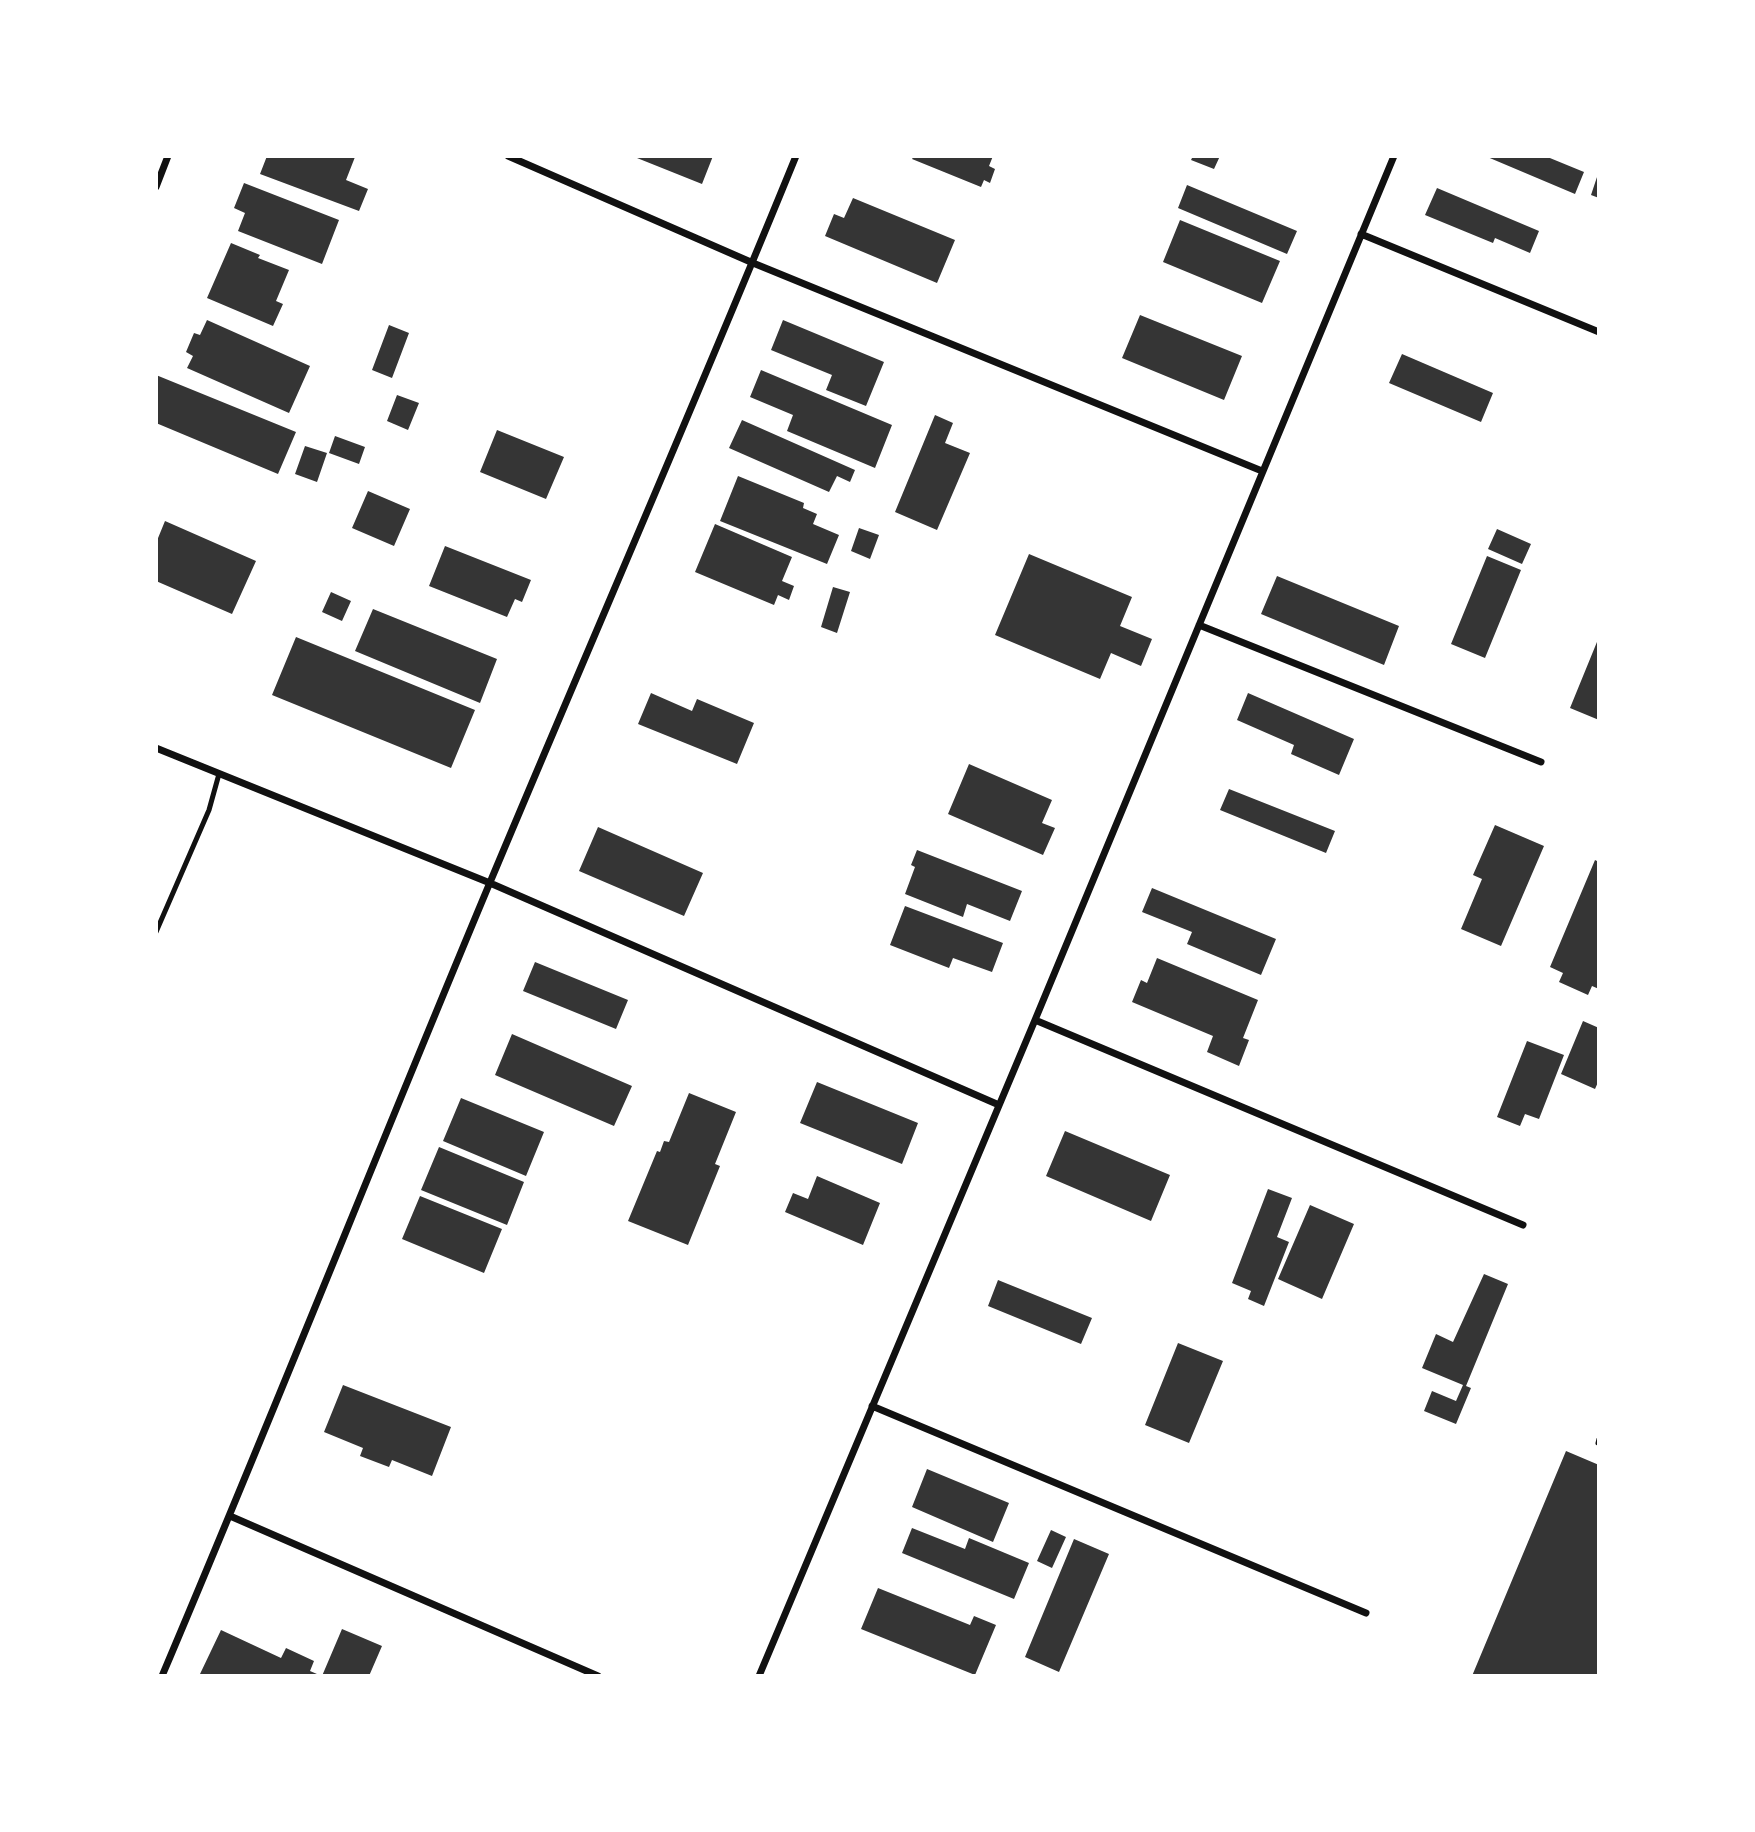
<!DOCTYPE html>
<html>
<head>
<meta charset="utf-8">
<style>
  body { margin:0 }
  #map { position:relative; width:1755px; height:1832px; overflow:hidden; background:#fff; font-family:"Archivo Narrow",sans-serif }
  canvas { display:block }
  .frame { position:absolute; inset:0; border:158px solid #fff; pointer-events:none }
</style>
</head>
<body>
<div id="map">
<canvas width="1755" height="1832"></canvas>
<div class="frame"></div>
</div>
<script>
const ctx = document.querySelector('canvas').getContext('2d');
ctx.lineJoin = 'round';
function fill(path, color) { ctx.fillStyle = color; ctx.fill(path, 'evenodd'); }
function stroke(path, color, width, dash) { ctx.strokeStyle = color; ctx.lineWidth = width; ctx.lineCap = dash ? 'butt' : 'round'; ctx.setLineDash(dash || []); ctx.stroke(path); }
const building = new Path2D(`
  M267 156H351L355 157 346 180 368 189 359 211 260 174Z
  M632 156H713L702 184Z
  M914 156H993L989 166 995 169 990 183 984 180 981 187 912 159Z
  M1193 156H1220L1214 169 1191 160Z
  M1485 156H1545L1584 172 1575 194Z
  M1599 171V198L1591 195Z
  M244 183 339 220 322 264 238 231 245 213 234 208Z
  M1187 185 1297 231 1287 254 1178 208Z
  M1437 188 1539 231 1530 253 1495 238 1493 243 1425 215Z
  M853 198 955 240 937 283 825 236 834 214 844 218Z
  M1180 220 1280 261 1262 303 1163 262Z
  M231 243 260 255 258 258 289 270 276 301 283 304 273 326 207 298Z
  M1140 315 1242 356 1224 400 1122 358Z
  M207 320 310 366 289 413 187 368 193 356 186 352 194 333 200 335Z
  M783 320 884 362 866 406 826 390 832 375 771 350Z
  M389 325 409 333 392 378 372 370Z
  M1402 354 1493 393 1481 422 1389 383Z
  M761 370 892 425 875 468 787 431 793 415 750 397Z
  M156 375 296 432 278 474 156 423Z
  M397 395 419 403 408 430 387 421Z
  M935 415 953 423 945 443 970 453 937 530 895 512Z
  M742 420 855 470 850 482 837 476 829 492 729 448Z
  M497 430 564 457 546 499 480 472Z
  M335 436 365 447 359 464 329 453Z
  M305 446 327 453 317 482 295 474Z
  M738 476 804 503 803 508 817 514 813 524 839 535 827 564 720 521Z
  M368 491 410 509 394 546 352 528Z
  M165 521 256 561 232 614 156 581V543Z
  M715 524 792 557 782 581 794 586 789 600 778 595 774 605 695 572Z
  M859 528 879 535 870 559 851 551Z
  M1497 529 1531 544 1522 564 1488 549Z
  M445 546 531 580 522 602 515 599 507 617 429 586Z
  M1029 554 1132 597 1120 626 1152 639 1141 666 1111 653 1100 679 995 635Z
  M1487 556 1521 570 1485 658 1451 644Z
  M1277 576 1399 626 1384 665 1261 614Z
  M833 587 850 592 837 633 821 627Z
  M331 592 351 601 342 621 322 612Z
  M373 609 497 659 480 703 355 651Z
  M296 637 475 710 451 768 272 695Z
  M1599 637V720L1570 708Z
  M651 693 692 711 697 699 754 723 737 764 638 724Z
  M1248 693 1354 739 1339 775 1291 754 1294 745 1237 720Z
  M969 764 1052 800 1042 823 1055 828 1043 855 948 814Z
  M1229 789 1335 831 1326 853 1220 810Z
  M1495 825 1544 846 1501 946 1461 929 1482 879 1473 875Z
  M598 827 703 873 684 916 579 871Z
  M917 850 1022 891 1010 921 967 904 963 917 905 894 915 867 911 865Z
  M1595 860 1599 862V989L1592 986 1588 995 1559 982 1563 973 1550 967Z
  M1152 888 1276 939 1261 975 1187 944 1192 932 1142 912Z
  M905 906 1003 943 992 972 953 958 949 968 890 945Z
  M1157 958 1258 1000 1243 1038 1249 1040 1239 1066 1207 1052 1213 1036 1132 1002 1141 980 1147 983Z
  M535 962 628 1000 616 1029 523 991Z
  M1583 1021 1599 1028V1080L1595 1089 1561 1074Z
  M512 1034 632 1086 614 1126 495 1075Z
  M1527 1041 1564 1055 1539 1119 1525 1114 1520 1126 1497 1117Z
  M817 1082 918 1123 902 1164 800 1123Z
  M689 1093 736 1112 715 1164 720 1166 688 1245 628 1221 657 1151 660 1152 664 1141 669 1142Z
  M461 1098 544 1132 526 1176 443 1141Z
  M1065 1131 1170 1175 1151 1221 1046 1176Z
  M439 1147 524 1182 507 1225 421 1190Z
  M817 1176 880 1203 863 1245 785 1212 793 1193 808 1199Z
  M1268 1189 1292 1198 1277 1237 1289 1242 1264 1306 1248 1299 1251 1291 1232 1283Z
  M420 1196 502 1229 484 1273 402 1239Z
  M1310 1205 1354 1224 1322 1299 1278 1279Z
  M1484 1274 1508 1284 1466 1386 1471 1388 1456 1424 1424 1411 1432 1391 1456 1401 1463 1385 1422 1368 1436 1334 1453 1342Z
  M998 1280 1092 1318 1081 1344 988 1306Z
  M1178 1343 1223 1361 1189 1443 1145 1425Z
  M343 1385 451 1427 432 1476 392 1460 389 1467 360 1456 363 1448 324 1432Z
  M1566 1451 1599 1465V1676H1472Z
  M927 1469 1009 1503 993 1542 912 1507Z
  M912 1528 965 1549 969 1538 1029 1563 1014 1599 902 1553Z
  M1051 1530 1066 1537 1052 1568 1037 1561Z
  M1074 1539 1109 1554 1059 1672 1025 1657Z
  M878 1588 970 1625 974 1616 996 1625 975 1675 861 1629Z
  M342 1629 382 1646 369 1676H322Z
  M221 1630 281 1658 286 1648 314 1661 310 1671 317 1674 316 1676H205L200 1674Z`);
const service = new Path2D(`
  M156 932 209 810 219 774
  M1598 1443 1599 1439`);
const minor = new Path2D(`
  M508 156 753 263 1262 471
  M156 187 168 156
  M1361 234 1599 332
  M1199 625 1541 762
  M156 748 490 883 999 1105
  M1035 1020 1523 1225
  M872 1406 1366 1613
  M230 1516 598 1676
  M162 1676C274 1412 380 1145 491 880 592 639 697 399 796 156
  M759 1676 1035 1020 1394 156`);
fill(building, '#353535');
stroke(service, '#111', 5);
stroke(minor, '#111', 7);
</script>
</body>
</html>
